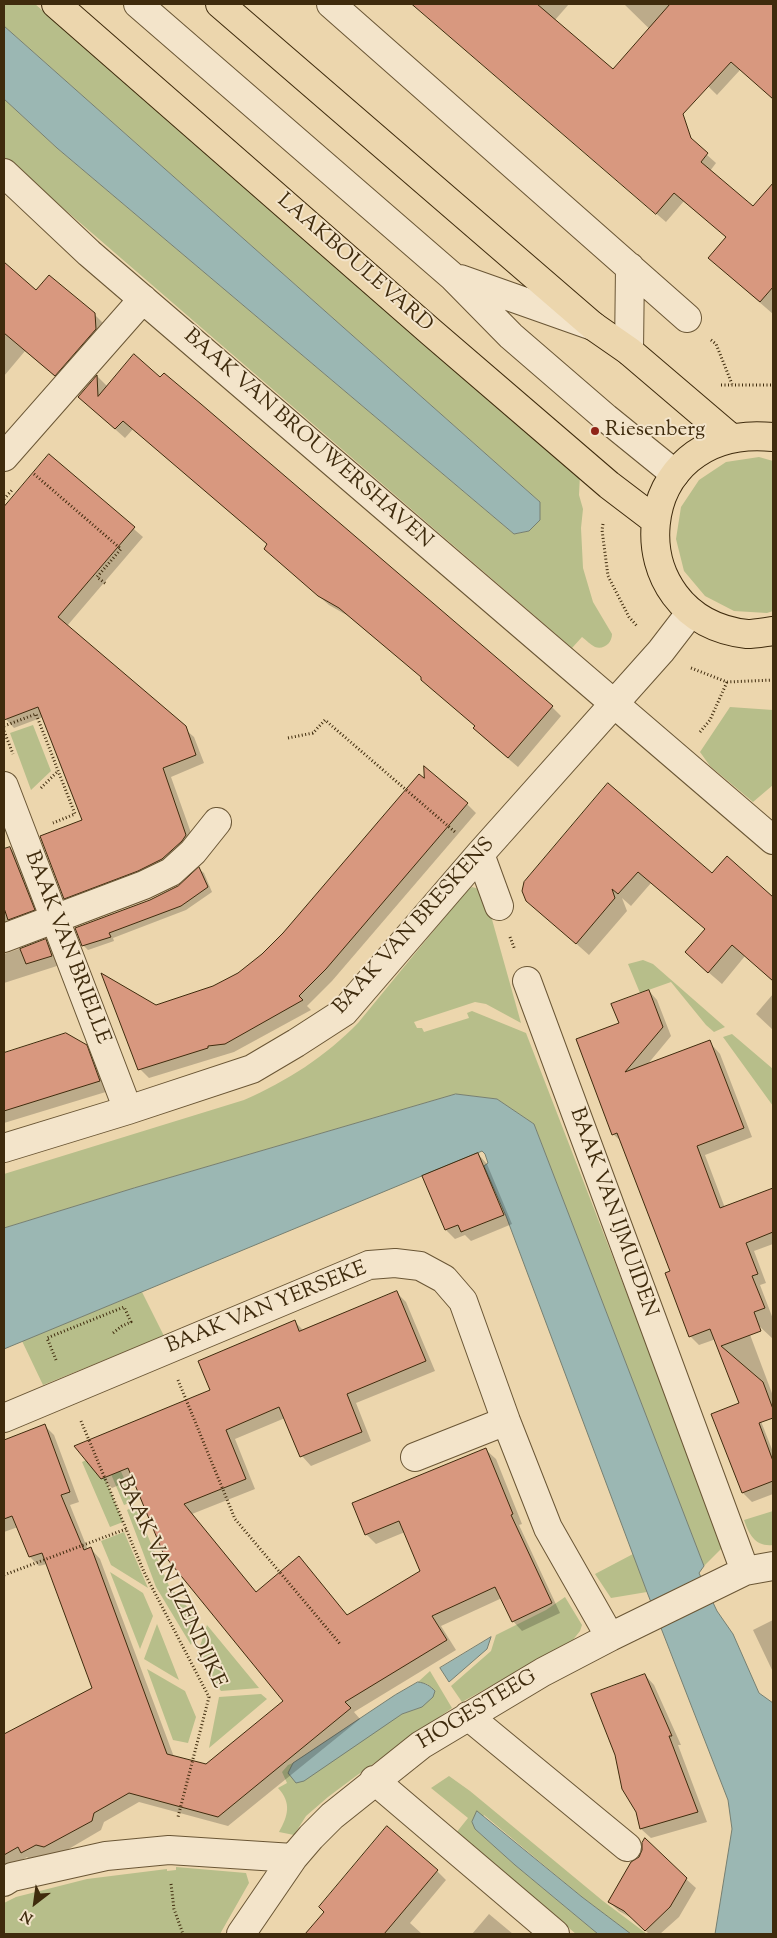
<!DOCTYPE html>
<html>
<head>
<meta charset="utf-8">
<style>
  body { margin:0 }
  #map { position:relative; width:777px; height:1938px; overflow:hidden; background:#ecd6ad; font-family:"Sorts Mill Goudy",serif }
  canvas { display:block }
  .frame { position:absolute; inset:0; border:5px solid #3f2b0d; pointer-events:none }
  .north { position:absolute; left:10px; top:1878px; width:50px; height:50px; -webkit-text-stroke:4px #f3e4ca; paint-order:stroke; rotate:210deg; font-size:14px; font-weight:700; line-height:20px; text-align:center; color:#3f2b0d }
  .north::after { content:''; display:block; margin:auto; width:18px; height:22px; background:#3f2b0d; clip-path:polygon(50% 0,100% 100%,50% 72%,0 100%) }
</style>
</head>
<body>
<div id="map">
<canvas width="777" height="1938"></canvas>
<div class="frame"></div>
<div class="north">N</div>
</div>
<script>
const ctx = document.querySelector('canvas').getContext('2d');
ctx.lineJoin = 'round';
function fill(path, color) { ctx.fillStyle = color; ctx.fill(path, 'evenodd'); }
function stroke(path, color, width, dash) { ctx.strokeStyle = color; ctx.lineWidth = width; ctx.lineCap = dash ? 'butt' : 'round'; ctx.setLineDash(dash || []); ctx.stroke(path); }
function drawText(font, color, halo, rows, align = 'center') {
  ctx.font = font + ' "Sorts Mill Goudy",serif'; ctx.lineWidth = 4; ctx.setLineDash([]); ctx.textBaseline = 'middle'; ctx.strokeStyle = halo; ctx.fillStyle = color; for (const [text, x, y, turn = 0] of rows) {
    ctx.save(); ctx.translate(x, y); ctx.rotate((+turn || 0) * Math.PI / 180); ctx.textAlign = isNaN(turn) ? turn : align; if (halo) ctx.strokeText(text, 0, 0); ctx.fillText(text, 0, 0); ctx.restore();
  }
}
const green = new Path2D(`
  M4 4H35L580 474 579 495 583 509 581 528 583 568 593 602 612 634C612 643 604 650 595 647 591 645 586 640 582 637L572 648 4 157V99L57 148 514 534 529 531 540 502 4 26Z
  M759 457 773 461V611L767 613 734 611 705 596 684 571 676 539 681 507 699 480 726 462Z
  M730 707 773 710V785L753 802 710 766 700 752Z
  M33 725 51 771 31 790 10 733Z
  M472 887 479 889 486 898 521 1023 486 1004 475 1002 414 1022 417 1028H422L424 1032 469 1018 467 1013 472 1011 526 1033 721 1537 723 1547 704 1566 534 1124 497 1099 456 1094 134 1188 4 1228V1174L244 1100C287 1081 325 1057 358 1023L467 890Z
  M643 960 653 964 725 1027 714 1032 706 1025 671 982 640 993 628 964Z
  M732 1034 773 1069V1106L723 1037Z
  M142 1292 164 1336 43 1385 22 1341Z
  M112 1451 134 1501 124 1505 103 1455Z
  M96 1456 123 1522 110 1527 82 1462Z
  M135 1506 169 1586 198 1619 191 1645 156 1587 127 1510Z
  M773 1511V1545C756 1547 749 1535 744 1520Z
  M124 1532 148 1588 111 1565 101 1541Z
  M633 1554 647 1592 611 1598 595 1574Z
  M110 1572 143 1593 153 1616 140 1649Z
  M565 1597 582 1625 580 1631 572 1641 462 1702 451 1686 491 1651 496 1635 546 1610Z
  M157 1624 179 1680 144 1659Z
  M207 1625 259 1688 221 1691 197 1655Z
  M147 1669 185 1691 196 1717 188 1743 173 1740Z
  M430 1671 452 1708 356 1776 328 1797 306 1816 294 1835 279 1832C288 1816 292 1803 278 1788L287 1783 282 1772 288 1765 293 1763 288 1773 402 1714 422 1707 435 1691 427 1684 418 1682Z
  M261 1694 267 1699 209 1748 219 1697Z
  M449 1776 470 1791 603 1901 647 1934H631L582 1897 484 1815 475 1829 515 1865 598 1934H576L456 1833 468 1818 431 1788Z
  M176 1867 246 1873 249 1883 220 1934H4V1903L16 1897 87 1879 167 1869V1871L176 1870Z`);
const water = new Path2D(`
  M4 26 540 502V520L529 531 514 534 57 148 4 99Z
  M456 1094 497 1099 534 1124 704 1566 699 1573 717 1611 733 1634 759 1693 773 1703V1934H715L732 1829 728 1800 647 1592 506 1216 484 1166 488 1163 485 1154 482 1151 4 1349V1228L134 1188Z
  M491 1637 487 1649 449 1682 440 1668Z
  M418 1682C426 1683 430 1686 435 1691L433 1697 422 1707 402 1714 304 1781 296 1783 288 1773 293 1763 395 1695Z
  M477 1811 582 1897 631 1934H598L515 1865 475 1829 472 1822Z`);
const shadow = new Path2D(`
  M412 4H569L555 20 707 155 716 163 710 171 753 208 760 200 773 211V314L719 267 727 238 711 224 684 201 666 222Z
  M624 4H773V98L740 70 717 95Z
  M4 263 37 291 94 314 105 325 65 385 25 351 4 376Z
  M97 376 108 387 552 707 561 716 518 767 484 738 475 728 476 727 423 678 350 617 329 605 275 558 268 545 133 429 125 438 89 406 80 396Z
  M49 455 143 537 67 626 194 737 204 763 171 777 195 844 74 907 65 898 83 820 43 717 14 728 4 717V660L18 654 17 650 4 652V509Z
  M608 785 712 875 727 858 773 897V981L745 956 722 984 700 965 706 930 651 883 631 906 622 898 627 911 589 955 527 900Z
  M467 804 476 813 332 981 307 1006 311 1010 234 1052 149 1078 140 1069 157 1008 214 987 238 974Z
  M10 848 19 857 43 919 4 935V851Z
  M199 869 204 873 212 892 186 910 113 938 114 941 88 950 83 945 150 901 178 887Z
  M45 940 54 949 60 965 4 983V954Z
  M649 991 657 1000 671 1036 647 1065 712 1045 720 1054 752 1137 705 1155 725 1208 768 1191 773 1197V1244L754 1251 766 1283 760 1285 773 1319V1339L740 1308 773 1396V1415L740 1387 716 1339 699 1345 690 1336 671 1272 622 1142 613 1134 621 1023Z
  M773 994V1030L756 1014Z
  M65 1035 86 1046 96 1056 109 1091 4 1123V1054Z
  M478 1154 487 1164 512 1224 471 1241 465 1235 455 1239 446 1230Z
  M397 1293 406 1302 435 1371 356 1403 371 1441 311 1466 302 1456 285 1418 235 1439 255 1489 192 1514 257 1593 299 1558 348 1616 422 1571 405 1532 376 1544 366 1534 354 1504 486 1450 496 1459 522 1524 519 1525 560 1613 522 1631 513 1621 502 1598 441 1626 456 1650 354 1712 360 1719 228 1826 139 1802 104 1822 101 1830 55 1857 46 1854 32 1862 27 1857 4 1870V1740L93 1688 47 1564 39 1566 30 1557 18 1527 4 1532V1442L44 1425 54 1435 79 1502 70 1505 88 1550 91 1549 100 1559 174 1757 207 1766 285 1701 134 1479 112 1488 102 1478 295 1322 304 1331Z
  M757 1411 773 1452V1494L752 1502 743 1493Z
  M773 1620V1672L753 1630Z
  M645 1675 654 1685 681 1745H678L707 1822 651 1838 641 1829 637 1811Z
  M437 1871 446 1880 410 1923 422 1934H307L326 1912Z
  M686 1879 696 1888 679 1917 660 1934H649L635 1920 619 1911 609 1902Z
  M489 1914 513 1934H472Z`);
const building = new Path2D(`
  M412 4H537L613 69 670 4H773V99L731 62 683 114 691 138 708 153 701 162 753 206 773 183V287L760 302 708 258 726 237 674 193 656 214Z
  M4 262 36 290 49 275 95 313 96 329 55 376 4 333Z
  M134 354 160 377 164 373 201 404 553 706 508 758 473 728 475 726 421 680V677L339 608 318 596 264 549 267 544 123 421 115 429 78 397 97 375 98 396Z
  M49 454 135 527 58 617 186 726 196 755 163 768 186 835 182 841 162 859 138 871 64 899 40 836 82 820 38 707 4 720V507Z
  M424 766 468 803 326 969 299 996 303 1000 225 1044 208 1046V1048L138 1070 101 973 156 1005 213 986 238 973 262 954 283 933 419 774 424 778Z
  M608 783 712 873 727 856 773 897V981L732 945 708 973 685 952 705 929 638 872 618 894 612 889 615 898 576 944 526 901 522 891 524 882Z
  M10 847 35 910 8 920 4 908V849Z
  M199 867 208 887 191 899 181 906 109 933 111 937 82 946 75 928 150 900 178 886Z
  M46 939 52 956 26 964 20 949Z
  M649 990 663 1027 625 1072 710 1040 744 1128 697 1146 720 1208 773 1188V1232L746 1243 758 1274 752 1276 765 1308 754 1312 761 1331 721 1346 763 1382 773 1409V1418L759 1423 773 1461V1481L742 1493 711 1414 739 1403 710 1329 689 1337 665 1273 670 1271 617 1133 612 1135 576 1039 619 1023 611 1004Z
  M66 1033 87 1045 100 1081 4 1111V1053Z
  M478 1153 504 1215 461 1232 458 1225 445 1230 422 1176Z
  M397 1291 426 1361 347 1394 362 1432 300 1457 279 1407 226 1430 246 1479 184 1504 256 1592 299 1556 347 1615 420 1571 399 1521 365 1535 352 1503 486 1448 513 1514 511 1515 552 1603 512 1622 495 1587 432 1616 447 1640 345 1702 351 1708 218 1817 129 1793 94 1813 92 1821 44 1847 36 1845 21 1853 18 1847 4 1855V1734L92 1688 42 1553 29 1557 12 1516 4 1519V1440L45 1424 70 1492 61 1495 84 1550 91 1547 167 1754 206 1764 283 1701 164 1555 128 1468 101 1479 74 1446 210 1390 198 1361 295 1320 299 1331Z
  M645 1674 672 1736H669L698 1812 640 1829 636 1812 622 1789 615 1755 591 1694Z
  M387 1826 438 1870 384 1934H305L324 1912 319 1907Z
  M645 1838 687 1878 670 1907 645 1931 624 1911 608 1902 631 1862 639 1857 642 1850V1843Z`);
const path = new Path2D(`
  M711 340 716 344 732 384
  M721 385H773
  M34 474 121 549 97 577 106 584
  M4 499 12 490
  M603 524 602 530 608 576 629 617 637 626
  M691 668 727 682 773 680
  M4 726 36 714 75 814 53 823
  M4 731 13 754
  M700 732 710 720 727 682
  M288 738 313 733 325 720 455 832
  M41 788 58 771
  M510 937 515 950
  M56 1360 47 1338 124 1307 131 1322 122 1326 113 1333
  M178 1380 235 1519 341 1645
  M81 1421 144 1572 209 1697 178 1817
  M4 1575 126 1529
  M171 1884 174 1909 183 1934`);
const minor = new Path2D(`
  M138 4 453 277 511 336 606 418 675 474
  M331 4 687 318
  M4 173 89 253 773 840
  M460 279 593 326
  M629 351 630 267
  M4 457 143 299
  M4 786 128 1110
  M480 854 499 906
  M4 938 144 885 171 872 193 852 217 822
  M527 981 745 1571
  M4 1148 128 1110 252 1069 296 1043 344 1012 480 854 661 651 691 612
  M4 1418 369 1265 395 1263 420 1266 444 1279 463 1301 506 1421 548 1528 610 1637
  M415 1457 506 1421
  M468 1716 627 1847
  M374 1780 555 1934
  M4 1882 12 1877 106 1856 169 1850 293 1858
  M241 1934 293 1858 311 1837 332 1816 421 1745 543 1672 610 1637 745 1571 773 1566`);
const major = new Path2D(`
  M56 4 431 332 609 485 655 520
  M220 4 593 326 629 351 731 438
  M773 437C627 422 615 619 747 634 755 634 765 632 773 631`);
const markers = [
  [595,431,5,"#8f2418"]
];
const streetNames = [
  ["LAAKBOULEVARD",354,264,41],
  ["BAAK VAN BROUWERSHAVEN",307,440,41],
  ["BAAK VAN BRESKENS",415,927,-48],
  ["BAAK VAN BRIELLE",66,948,69],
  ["BAAK VAN IJMUIDEN",612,1213,70],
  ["BAAK VAN YERSEKE",267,1309,-22],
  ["BAAK VAN IJZENDIJKE",170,1583,65],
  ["HOGESTEEG",478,1711,-31]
];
const poiNames = [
  ["Riesenberg",605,431]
];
fill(green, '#b7be8a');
fill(water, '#9bb7b3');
stroke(water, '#767f71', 1);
fill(shadow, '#0003');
fill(building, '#d8987f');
stroke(building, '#3f2b0d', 1);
stroke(minor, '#6a5635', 30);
stroke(major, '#3f2b0d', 30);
stroke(path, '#3f2b0d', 3, [1, 2.5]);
stroke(minor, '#f3e4ca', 28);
stroke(major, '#ecd6ad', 28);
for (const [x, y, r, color] of markers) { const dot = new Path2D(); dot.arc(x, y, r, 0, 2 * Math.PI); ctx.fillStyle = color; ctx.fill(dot); stroke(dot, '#f3e4ca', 2); }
drawText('21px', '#3f2b0d', '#f3e4ca', streetNames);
drawText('21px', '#3f2b0d', '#f3e4ca', poiNames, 'left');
</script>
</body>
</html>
